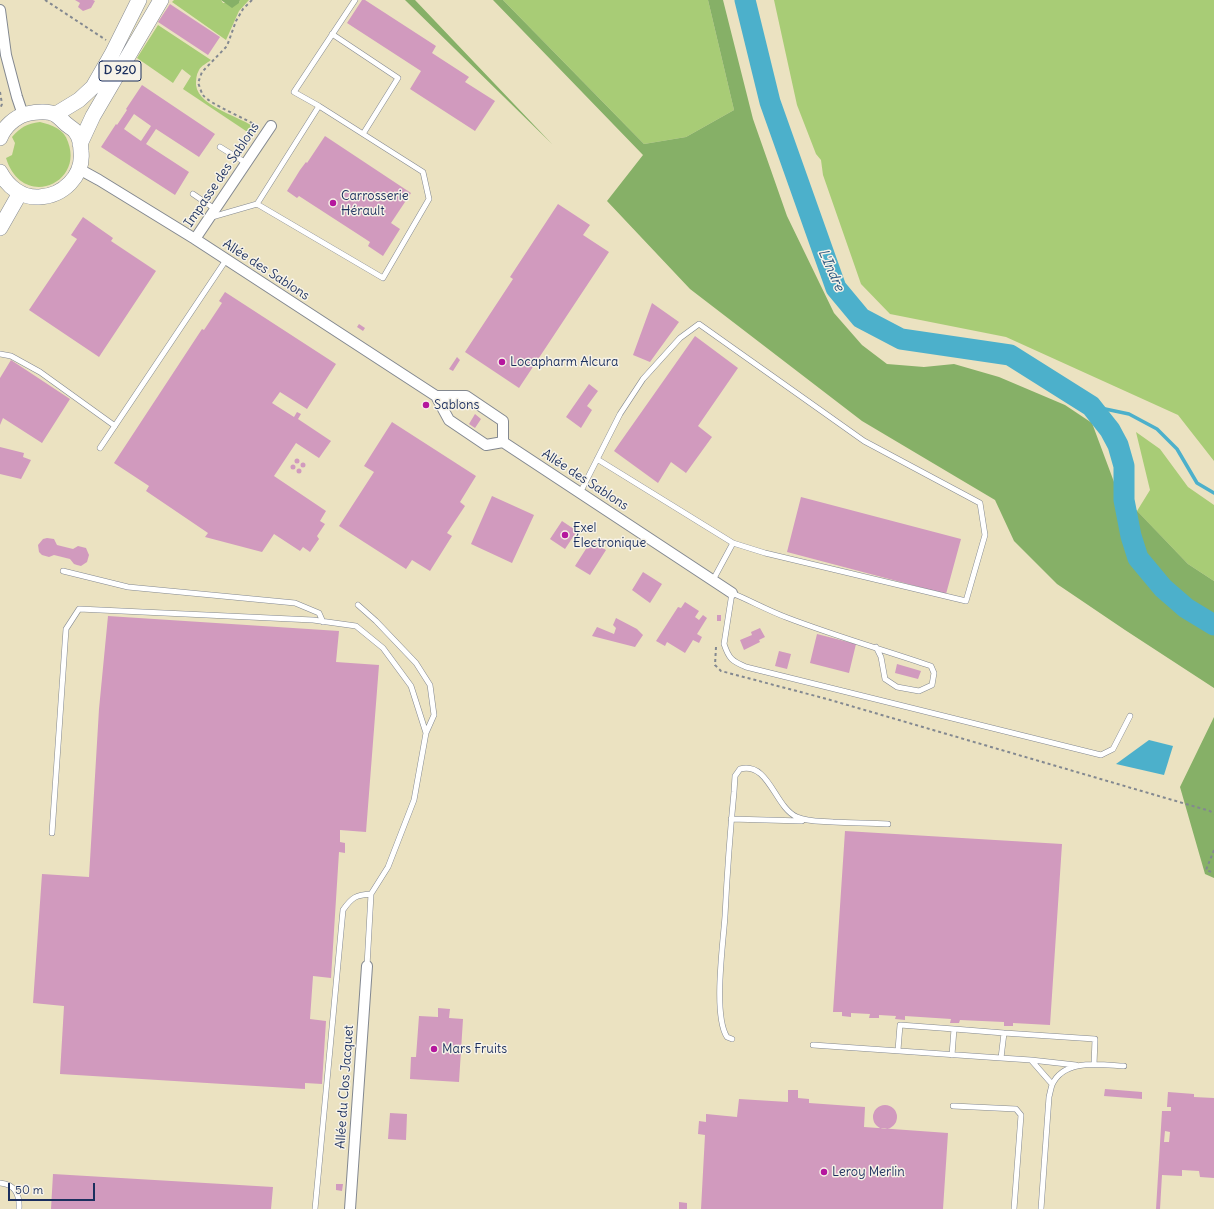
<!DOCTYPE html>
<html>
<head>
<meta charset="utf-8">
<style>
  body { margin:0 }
  #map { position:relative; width:1214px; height:1209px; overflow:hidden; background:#ebe2c1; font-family:Delius,sans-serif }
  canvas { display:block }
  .scale { position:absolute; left:8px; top:1183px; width:87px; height:18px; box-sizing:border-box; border:2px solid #1b2f5e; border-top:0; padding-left:5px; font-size:12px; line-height:14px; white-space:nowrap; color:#1b2f5e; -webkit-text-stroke:3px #f7f3e8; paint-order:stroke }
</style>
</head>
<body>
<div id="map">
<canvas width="1214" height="1209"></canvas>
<div class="scale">50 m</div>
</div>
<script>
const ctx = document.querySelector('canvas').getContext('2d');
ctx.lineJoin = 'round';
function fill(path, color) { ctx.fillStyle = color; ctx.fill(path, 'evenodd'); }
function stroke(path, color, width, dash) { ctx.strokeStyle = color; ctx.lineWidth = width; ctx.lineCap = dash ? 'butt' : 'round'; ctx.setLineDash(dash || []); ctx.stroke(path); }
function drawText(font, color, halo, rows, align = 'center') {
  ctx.font = font + ' Delius,sans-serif'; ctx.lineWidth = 3; ctx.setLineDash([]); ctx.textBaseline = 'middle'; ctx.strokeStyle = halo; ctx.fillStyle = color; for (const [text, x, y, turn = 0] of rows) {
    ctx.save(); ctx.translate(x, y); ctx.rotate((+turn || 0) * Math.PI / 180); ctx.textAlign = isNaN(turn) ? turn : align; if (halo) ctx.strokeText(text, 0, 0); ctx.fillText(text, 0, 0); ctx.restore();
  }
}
const green = new Path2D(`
  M174 0H221L223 3H239L240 0H249L239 11 226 40 172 2Z
  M503 0H708L734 110 686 137 644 144Z
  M774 0H1214V461L1178 415 1006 337 890 314 861 284 823 175 821 160 816 154 797 105Z
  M158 25 211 60C207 63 201 66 199 70 196 75 196 80 196 85 199 108 242 116 256 129L252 135 183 89 191 76 182 69 173 83 137 58Z
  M40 122C52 125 64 129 68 142 84 184 22 210 6 158L12 155 15 143 12 137C21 127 26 124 40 122Z
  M1136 432 1160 449 1188 487 1214 505V581L1188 564 1137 511 1150 490Z`);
const forest = new Path2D(`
  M221 0H240L239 3 232 8Z
  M405 0H415L552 144Z
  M493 0H503L644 144 686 137 734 110 708 0H723L753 119 787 216 834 313 862 345 887 364 924 367 954 364 999 377 1065 405 1092 423 1117 490 1188 564 1214 581V688L1125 630 1057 584 1014 541 995 500 862 421 690 289 607 201 643 155Z
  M1214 717V878L1205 874 1180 787Z`);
const water = new Path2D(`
  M1149 740 1173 746 1164 775 1116 764Z`);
const stream = new Path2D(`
  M1091 406 1129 414 1157 429 1177 449 1197 483 1214 493`);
const river = new Path2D(`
  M745 0 770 102 836 288 861 318 901 339 1010 355 1091 406 1110 430 1118 445 1124 466V500L1131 536 1138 558 1163 588 1186 608 1214 625`);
const building = new Path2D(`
  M75 0H93L95 1 91 8 83 11 78 7 80 3Z
  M362 0H365L436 46 432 53 469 77 465 82 495 101 475 131 410 89 421 71 347 23Z
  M170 4 220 37 208 55 158 22Z
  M142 85 215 134 199 157 156 129 146 144 189 172 175 195 101 147 116 124 117 125 127 110 126 109ZM134 114 151 126 141 141 124 129Z
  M325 136 411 193 391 223 400 229 383 256 368 246 370 242 299 196 297 198 287 191 300 170 306 162 307 163Z
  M558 204 590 225 583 235 609 252 519 388 465 352 513 279 510 277Z
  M83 217 113 238 111 241 156 271 99 357 29 310 77 239 71 235Z
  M225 292 336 364 307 409 280 392 272 403 294 417 297 412 301 414 298 419 331 441 319 458 296 443 274 476 326 511 320 521 325 524 317 536 319 539 310 552 303 547 300 551 274 534 262 552 205 537 208 533 146 491 149 486 114 463 202 329 204 330 222 303 219 301Z
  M652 303 679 322 650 362 633 355Z
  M359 324 365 328 363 331 357 327Z
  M695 336 738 368 698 426 712 437 686 473 671 462 658 483 614 451Z
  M457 357 460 360 453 371 449 369Z
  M11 360 70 399 42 443 3 418 0 425V378Z
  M589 384 598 391 587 406 592 410 581 428 566 417Z
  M475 414 481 419 475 428 469 424Z
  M392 422 476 476 460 502 465 506 447 533 452 536 430 571 412 560 406 569 339 526 374 472 364 466Z
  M0 447 24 453 23 457 31 460 21 479 0 474Z
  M294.5 461a2.5 2.5 0 1 1 5 0a2.5 2.5 0 1 1-5 0Z
  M300.5 465a2.5 2.5 0 1 1 5 0a2.5 2.5 0 1 1-5 0Z
  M290.5 467a2.5 2.5 0 1 1 5 0a2.5 2.5 0 1 1-5 0Z
  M296.5 471a2.5 2.5 0 1 1 5 0a2.5 2.5 0 1 1-5 0Z
  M492 496 534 515 512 563 471 544Z
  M801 497 961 539 946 594 787 552Z
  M562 521 577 531 565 549 550 539Z
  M47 538 54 539 57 545 73 549 78 546 86 548 89 555 87 562 81 566 77 565 74 564 70 559 54 555 49 557 42 555 39 552 38 545 43 539Z
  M591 541 606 550 590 575 575 566Z
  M643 572 662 584 650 603 632 590Z
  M685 602 699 611 695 617 699 620 703 615 707 618 697 634 702 637 699 643 693 640 685 653 667 642 665 646 656 641 678 607 681 608Z
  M717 615H721V621H717Z
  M108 616 339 631 336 662 379 665 366 832 340 830V842L345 843V853L339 852 331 978 313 976 310 1019 326 1021 322 1084 305 1083V1089L60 1074 64 1006 33 1003 42 874 89 877 99 709Z
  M616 618 637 629 643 635 635 647 592 636 597 627 614 634 616 628 613 625Z
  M760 628 765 637 759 640 760 642 744 650 740 640 752 635 751 632Z
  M817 634 856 644 849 673 810 663Z
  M779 651 791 654 787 669 775 666Z
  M897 664 921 671 918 679 895 673Z
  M845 831 1062 844 1050 1025 1013 1023V1026H1004V1022L960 1020 959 1023H950L951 1019 905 1016V1020L895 1019 896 1016 879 1015V1018H869L870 1014 851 1013V1017L842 1016V1012H833Z
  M438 1008 450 1009 449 1018 463 1019 459 1082 410 1079 411 1057H416L419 1016 438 1017Z
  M1105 1089 1142 1092V1099L1104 1096Z
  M788 1090H798V1098L809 1099V1103L865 1107 864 1127 948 1133 943 1209H701L705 1135 698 1134 699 1121 706 1122V1114L737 1117 739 1099 788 1102Z
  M1168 1092 1194 1094V1097L1214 1098V1178L1200 1177 1199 1171 1182 1170V1176L1162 1175 1160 1209H1156L1162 1111H1171V1107H1167ZM1165 1131 1170 1132 1169 1142H1164Z
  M873 1117a12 12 0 1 1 24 0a12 12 0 1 1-24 0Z
  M390 1113 407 1114 406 1140 388 1139Z
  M53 1174 273 1187 271 1209H51Z
  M336 1184H343L342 1191 336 1190Z
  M679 1202 687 1203V1209H679Z`);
const path = new Path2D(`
  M45 0 106 40
  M252 0 243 9 236 21 227 46 202 72 198 83C200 87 201 92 203 95 209 104 247 119 259 127
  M0 92 2 104 0 109
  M716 647 715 665 721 671 827 699 1210 811 1214 814
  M1214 850 1206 870 1214 873`);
const lane = new Path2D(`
  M332 34 398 78 363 134
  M220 147 246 163
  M193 194 215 209
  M257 204 383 278 429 199 423 172 319 106
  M212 217 257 204 319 106 294 92 355 0
  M0 354 11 356 40 372 115 426
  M100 448 226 260
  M597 459 733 543
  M580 493 620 414 643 379 680 338 699 324 864 441 980 503 985 535 966 601 765 553 733 543 713 580
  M63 571 128 587 295 603 319 613 323 622
  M358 605 376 621 416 663 430 685 434 715 426 733
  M876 647 881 657 885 679 897 687 919 691 932 685 934 673 931 666C884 650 835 636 788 618 769 611 751 601 732 593L724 644C729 659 732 661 746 667L1101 755 1113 749 1130 716
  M731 819 802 821
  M52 833 66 629 79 609 313 620 356 626 383 648 411 686 426 733 414 800 388 867 371 894 367 966
  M732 1039 727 1037C713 1015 723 945 725 916 727 875 730 833 734 792L735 776 740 769C769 761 775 808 797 817 808 822 821 821 833 822 852 823 870 823 888 824
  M813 1045 1001 1058
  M898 1050 900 1025 954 1029
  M952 1055 954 1029 1004 1033
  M1031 1060 1076 1065
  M1052 1084 1031 1060 1001 1058 1004 1033 1095 1039 1094 1065
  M953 1106 1016 1109 1021 1115 1014 1209
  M0 1183C15 1184 20 1195 19 1209
  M315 1209 343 910C352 897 356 895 371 894
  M1041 1209 1049 1097C1050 1093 1051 1088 1052 1085 1064 1058 1101 1065 1124 1066`);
const street = new Path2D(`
  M0 10 6 55 17 97 23 115
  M79 169 99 180 195 239 436 396 449 420 486 445 503 442 732 593
  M195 239 271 126
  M436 396H466L503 421V442
  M350 1209 367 966`);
const primary = new Path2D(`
  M56 114 79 100 93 87 112 54 139 0
  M0 138C4 127 15 117 26 114 35 112 48 110 56 115 59 117 62 120 65 123 68 126 72 128 75 131 79 136 81 144 81 151 84 176 63 196 39 197 22 198 8 187 0 172
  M80 144 93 116 161 0
  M0 228 20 193`);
const markers = [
  [333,203,4,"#b5179e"],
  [502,362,4,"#b5179e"],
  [426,405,4,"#b5179e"],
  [565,535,4,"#b5179e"],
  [434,1049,4,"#b5179e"],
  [824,1172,4,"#b5179e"]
];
const shields = [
  [120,71,42]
];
const shieldNames = [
  ["D 920",120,71]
];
const streetNames = [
  ["Impasse des Sablons",222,175,-56],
  ["Allée des Sablons",266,270,33],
  ["Allée des Sablons",585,480,33],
  ["Allée du Clos Jacquet",345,1087,-86]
];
const poiNames = [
  ["Carrosserie",341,196],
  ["Hérault",341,211],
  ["Locapharm Alcura",510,362],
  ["Sablons",434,405],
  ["Exel",573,528],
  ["Électronique",573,543],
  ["Mars Fruits",442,1049],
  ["Leroy Merlin",832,1172]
];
const waterNames = [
  ["L'Indre",831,270,66]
];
fill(green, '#a8cc76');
fill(forest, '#86b067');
fill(water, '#4cb0cb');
stroke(stream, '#4cb0cb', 3.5);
stroke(river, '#4cb0cb', 21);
fill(building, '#d19abe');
stroke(lane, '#838890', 6);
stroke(street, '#838890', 12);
stroke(primary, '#838890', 16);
stroke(path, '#838890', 2, [3, 3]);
stroke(lane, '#fff', 5);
stroke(street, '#fff', 10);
stroke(primary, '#fff', 15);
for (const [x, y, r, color] of markers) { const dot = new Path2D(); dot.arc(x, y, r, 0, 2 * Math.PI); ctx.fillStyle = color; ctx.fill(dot); stroke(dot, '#f7f3e8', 1.5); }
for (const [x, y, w] of shields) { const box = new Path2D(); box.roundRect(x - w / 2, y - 10, w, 20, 3); ctx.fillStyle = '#f7f3e8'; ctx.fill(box); stroke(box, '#1b2f5e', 1); }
drawText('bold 12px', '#1b2f5e', null, shieldNames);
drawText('13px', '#1b2f5e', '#f7f3e8', streetNames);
drawText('13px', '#1b2f5e', '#f7f3e8', poiNames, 'left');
drawText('italic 14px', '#2a567f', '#f7f3e8', waterNames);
</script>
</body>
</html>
